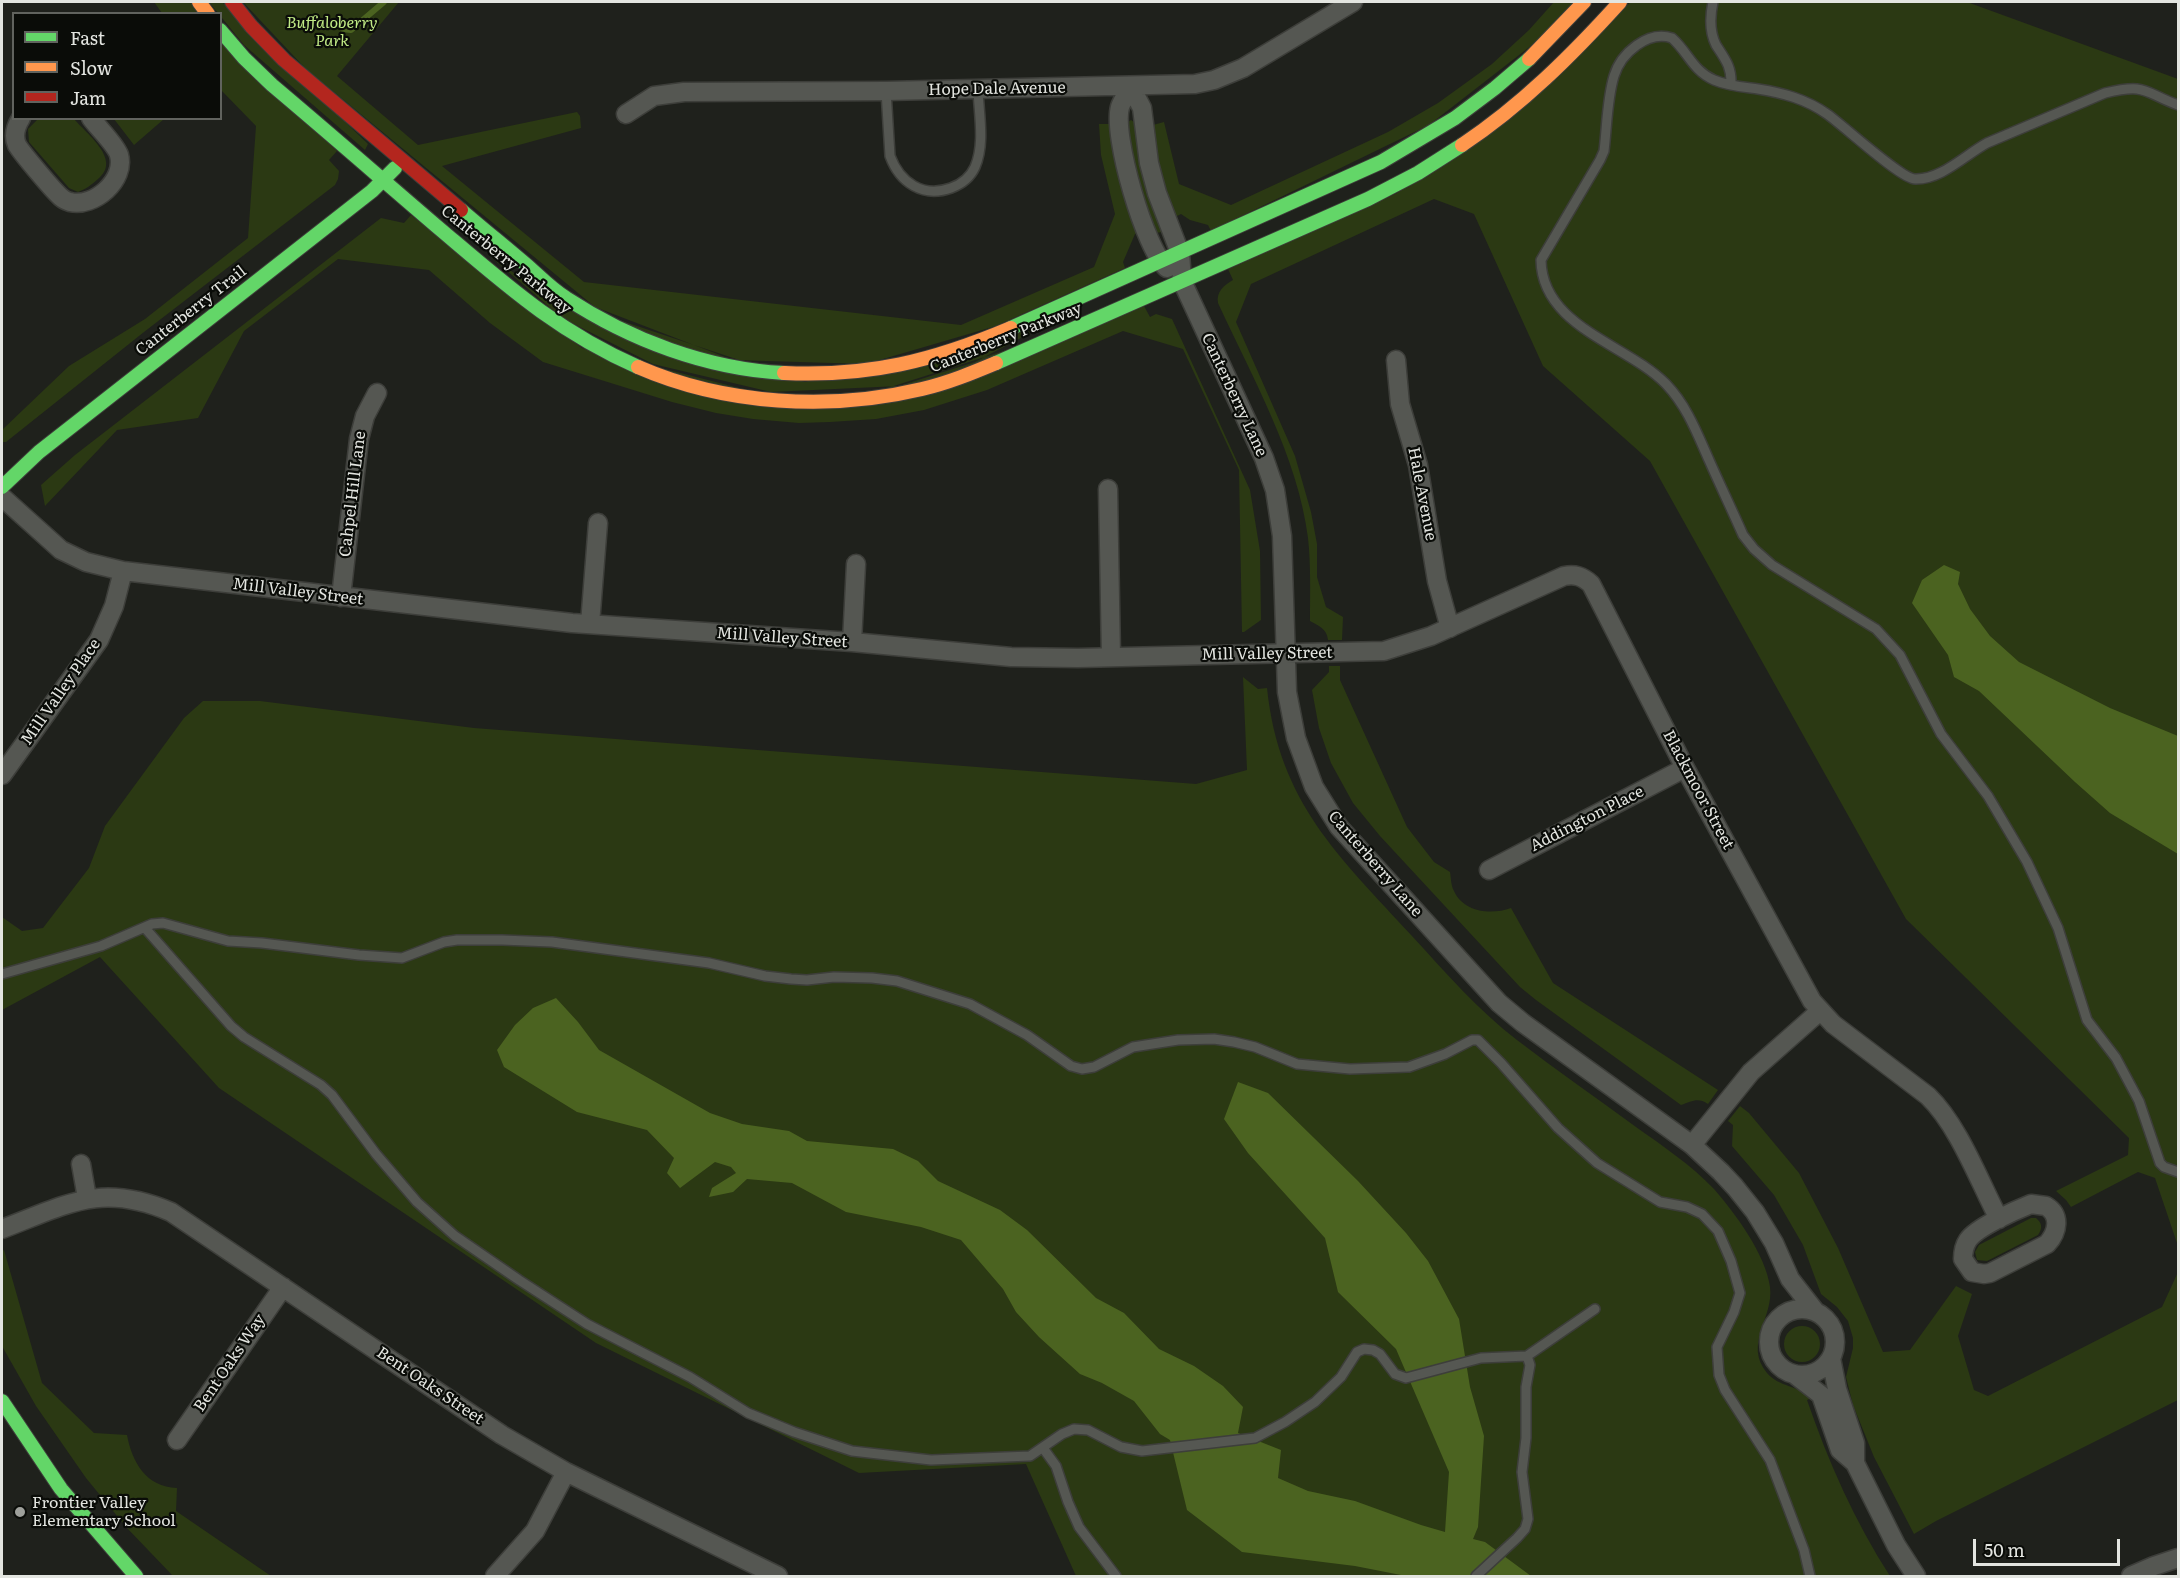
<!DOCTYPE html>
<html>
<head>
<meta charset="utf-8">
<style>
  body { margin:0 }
  #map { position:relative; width:2180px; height:1578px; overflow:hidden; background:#1f211c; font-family:Literata,serif }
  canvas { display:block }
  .frame { position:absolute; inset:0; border:3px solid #e3e5e0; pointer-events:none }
  .legend { position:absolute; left:12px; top:12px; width:210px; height:108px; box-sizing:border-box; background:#0a0c08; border:2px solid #61635e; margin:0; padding:8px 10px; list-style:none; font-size:18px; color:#e3e5e0 }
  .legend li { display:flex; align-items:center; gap:12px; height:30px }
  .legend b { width:30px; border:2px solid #61635e }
  .scale { position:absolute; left:1973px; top:1539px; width:147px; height:27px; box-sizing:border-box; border:3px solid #e3e5e0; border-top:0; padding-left:8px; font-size:18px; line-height:21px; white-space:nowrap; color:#e3e5e0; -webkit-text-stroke:4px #0a0c08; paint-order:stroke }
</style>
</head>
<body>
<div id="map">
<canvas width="2180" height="1578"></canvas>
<div class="frame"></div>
<ul class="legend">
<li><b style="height:8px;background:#63d668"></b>Fast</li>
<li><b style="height:8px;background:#ff974d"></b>Slow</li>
<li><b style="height:8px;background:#b3261e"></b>Jam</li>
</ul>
<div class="scale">50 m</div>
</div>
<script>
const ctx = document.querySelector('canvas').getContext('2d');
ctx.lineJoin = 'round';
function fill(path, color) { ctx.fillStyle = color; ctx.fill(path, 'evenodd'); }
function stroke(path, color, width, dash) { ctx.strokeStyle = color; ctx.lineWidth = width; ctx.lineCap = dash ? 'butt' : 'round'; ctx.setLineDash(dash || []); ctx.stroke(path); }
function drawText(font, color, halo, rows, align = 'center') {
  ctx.font = font + ' Literata,serif'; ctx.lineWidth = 4.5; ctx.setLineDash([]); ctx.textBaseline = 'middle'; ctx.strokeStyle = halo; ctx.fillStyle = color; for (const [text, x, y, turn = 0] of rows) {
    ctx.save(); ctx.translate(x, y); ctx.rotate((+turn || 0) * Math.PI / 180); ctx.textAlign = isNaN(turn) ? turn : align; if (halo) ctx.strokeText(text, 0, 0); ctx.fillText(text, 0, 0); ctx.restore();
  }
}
const green = new Path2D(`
  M154 2H191L199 13H162Z
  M209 2H222L368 144 365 150 244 45Z
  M243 2H399L337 76 418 145 577 112 580 116 581 128 442 166 584 282 961 325 1094 267 1115 214 1101 155 1099 124H1113L1139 232 1135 234 1123 262 1125 268 996 326 866 364 733 360 595 307 306 69Z
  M1554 2H1575L1541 38 1429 125 1211 231 1208 225 1190 220 1181 214 1175 217 1158 168 1153 125 1164 122 1179 184 1231 205 1388 132 1438 103 1492 64 1529 30Z
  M1631 2H1967L2178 79V1246L2155 1178 2138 1172 2071 1207 2066 1200 2056 1191 2128 1155 2129 1138 1906 919 1650 461 1543 366 1474 214 1434 199 1251 284 1236 322 1295 456 1311 512 1317 544V577L1326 607 1343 617 1342 640H1328C1327 629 1319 626 1310 621 1310 594 1311 565 1308 538 1298 457 1252 377 1218 303 1216 292 1224 285 1233 280L1228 269 1397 193Z
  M221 41 337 151 329 160 339 171 338 179 335 185 144 332 6 442H2V430L69 366 145 319 248 238 256 126 221 90Z
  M38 119H74C88 135 122 160 98 179 91 185 86 189 78 192L69 188 29 142 28 129Z
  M114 119H164L134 145Z
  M1131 120 1137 124 1162 232 1156 233 1142 200 1127 129 1128 122Z
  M411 215 582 348 822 409 1144 306 1150 317 1156 314 1172 319 1250 490 1260 551 1261 620 1244 632H1242L1239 470 1183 349 1123 331 987 390 924 410 876 419 830 422 799 423 753 419 716 413 672 402 543 362 490 323 429 270 338 259 244 331 198 418 117 430 45 506 41 485 75 455 381 218 404 223Z
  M491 257 547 296 805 382 1053 321 975 362 899 386 771 392 653 364 562 318Z
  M1329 666H1340V680L1407 827 1434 862 1450 872C1451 878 1451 886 1454 891 1464 913 1492 915 1511 908L1553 983 1718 1090 1708 1104C1698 1097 1692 1101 1681 1105L1536 1000 1520 987 1380 836 1353 803 1331 763 1319 728 1312 690 1329 672Z
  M1243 677 1258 689 1267 688C1279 803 1339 856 1412 936 1446 973 1478 1010 1517 1040 1556 1070 1597 1098 1636 1127 1663 1146 1691 1165 1714 1189 1735 1213 1766 1255 1770 1287 1774 1318 1743 1344 1767 1373 1779 1387 1799 1386 1812 1398L1807 1400C1828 1461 1855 1522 1890 1576H1076L1026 1464 859 1473 596 1343 219 1088 100 957 2 1010V917L22 931 43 928 89 868 105 826 184 718 203 701H260L474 728 1196 784 1247 770Z
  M1740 1106 1749 1113 1799 1173 1838 1248 1883 1352 1910 1350 1956 1286 1972 1294 1958 1336 1974 1390 1988 1396 2162 1307 2178 1272V1400L1936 1521 1914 1534 1874 1457 1853 1405 1846 1377 1853 1348V1338L1848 1321 1837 1307 1821 1294 1803 1245 1774 1195 1732 1146 1733 1125 1728 1121Z
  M2031 1218H2036C2042 1223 2043 1228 2038 1235L1987 1261 1977 1260 1975 1252 1979 1245Z
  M4 1250 42 1383 94 1433 127 1435C132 1462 146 1487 177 1488L176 1511 271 1576H173L127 1528 86 1478 36 1406 2 1346V1251Z
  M1784 1344a18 18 0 1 1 36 0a18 18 0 1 1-36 0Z`);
const water = new Path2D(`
  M1944 565 1960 572 1958 584 1970 609 1990 636 2019 662 2110 708 2178 736V854L2110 813 2075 782 1979 691 1954 677 1948 655 1912 603 1922 580Z
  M556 998 578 1022 599 1050 710 1113 742 1124 789 1131 807 1141 893 1149 918 1161 938 1181 1000 1210 1027 1230 1096 1298 1124 1313 1159 1349 1194 1366 1223 1386 1243 1407 1238 1433 1281 1450 1278 1478 1308 1491 1355 1501 1421 1525 1445 1532 1449 1472 1396 1349 1338 1292 1325 1238 1248 1153 1224 1119 1238 1082 1268 1093 1358 1181 1406 1233 1428 1261 1459 1319 1470 1387 1484 1436 1478 1527 1473 1539 1485 1542 1531 1576H1406L1355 1566 1242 1552 1187 1510 1170 1440 1160 1434 1134 1401 1102 1383 1080 1374 1039 1337 1016 1312 1003 1289 961 1240 921 1227 846 1212 792 1183 747 1179 733 1192 709 1197 712 1188 736 1173 731 1167 715 1162 680 1188 667 1173 674 1158 647 1130 577 1112 504 1067 497 1050 515 1025 533 1008Z`);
const stream = new Path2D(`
  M343 29 351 30 384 2`);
const lane = new Path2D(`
  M1713 2C1710 16 1709 31 1716 45 1725 59 1732 67 1731 85
  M886 91 890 156C900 183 923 198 951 188 962 184 970 178 975 167 985 144 979 115 978 90
  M2178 105C2143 92 2147 83 2105 93L1987 143C1965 155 1941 180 1915 179 1901 179 1843 125 1827 114 1806 99 1783 93 1758 89 1743 87 1728 86 1714 80 1693 71 1688 52 1672 38 1648 30 1621 53 1614 76 1607 99 1607 126 1604 151L1600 160 1541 260C1542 327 1627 344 1666 384 1687 406 1697 433 1709 460 1720 485 1732 510 1743 535L1754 549 1772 565 1876 629 1900 655 1941 734 1988 796 2027 862 2058 928 2087 1020 2116 1058 2139 1101 2160 1163 2164 1167 2178 1172
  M145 928 231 1026 244 1037 321 1085 332 1095 376 1154 417 1202 455 1236 519 1280 587 1324 690 1377 748 1413 794 1432 852 1451 931 1460 1030 1456 1062 1434 1074 1429 1088 1430 1121 1447 1142 1451 1255 1438 1285 1422 1315 1402 1341 1377 1357 1352 1364 1349 1373 1350 1380 1354 1395 1374 1406 1378 1481 1358 1527 1356 1595 1309
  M2 974 101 946 152 924 163 923 228 941 262 943 359 955 402 958 444 942 457 940H502L552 942 709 963 765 976 791 979 807 980 834 977 872 978 897 981 970 1004 1027 1035 1071 1066 1082 1069 1094 1067 1133 1047 1178 1040 1214 1039 1234 1042 1255 1047 1297 1064 1350 1069 1409 1067 1445 1054 1472 1040H1478L1501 1063 1558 1128 1597 1163 1660 1202 1687 1207 1702 1214 1718 1231 1731 1261 1740 1293 1734 1312 1717 1347 1719 1375 1725 1390 1770 1460 1804 1550 1810 1576
  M1043 1448 1056 1466 1068 1502 1079 1527 1116 1576
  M1476 1576 1517 1538 1525 1529 1528 1519 1522 1472 1526 1438V1387L1530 1365 1527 1356`);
const street = new Path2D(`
  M1131 87 1142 108 1149 163 1157 193 1180 253 1182 281 1264 458 1275 490 1282 536 1287 692 1296 738 1314 787 1339 827 1499 1003 1523 1023 1692 1145 1721 1172 1735 1187 1755 1212 1774 1243 1790 1279 1815 1311
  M1131 87C1128 93 1122 100 1120 107 1112 135 1145 250 1167 268
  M626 114 654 96 684 92 886 91 1195 84 1214 80 1243 68 1353 2
  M21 118C16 126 13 136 17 145 21 152 55 193 62 198 64 200 67 201 70 202 94 208 126 180 119 155 116 145 98 128 91 118
  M1396 360 1400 404 1418 465 1437 581 1450 628
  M1108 489 1111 657
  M2 497 61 550 86 562 123 571 572 623 852 642 1011 657 1078 658 1384 651 1431 636 1564 576C1575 574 1582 576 1591 584L1685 768 1812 1001 1833 1024 1928 1096C1959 1126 1979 1181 1999 1219
  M341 597 359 439 365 416 377 393
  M590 624 598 523
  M852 642 856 564
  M2 775 99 640 114 606 123 571
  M1489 870 1685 768
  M1692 1145 1751 1072 1820 1011
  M81 1164 87 1198
  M2031 1204 2046 1206C2061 1215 2058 1232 2047 1244L1990 1273 1984 1274 1972 1272 1963 1259C1963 1252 1964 1246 1968 1240 1977 1227 2016 1210 2031 1204Z
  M2 1229C68 1204 101 1182 171 1212L502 1435 566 1472 778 1576
  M1769 1342a33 33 0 1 1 66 0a33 33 0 1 1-66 0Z
  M1831 1358 1837 1389 1855 1443V1463
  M1794 1374 1821 1395 1840 1450 1855 1463 1896 1545 1916 1576
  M177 1440 283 1287
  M495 1576 535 1531 566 1472
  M2131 1576 2154 1566 2178 1558`);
const fast = new Path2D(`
  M220 30 244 58 272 85C329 133 385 182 441 230 507 286 558 332 638 367
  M461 210C484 230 508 249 531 269 542 279 553 290 566 298 630 340 707 369 784 373
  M1011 328 1381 162 1455 118 1495 88 1529 59
  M996 363 1368 199 1418 173 1462 145
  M2 487 39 452 372 191 395 168
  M2 1401 61 1489 136 1576`);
const slow = new Path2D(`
  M199 2 208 14
  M1529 59 1584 2
  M1462 145C1522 105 1572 55 1620 2
  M638 367C725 405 830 411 922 389 948 383 972 373 996 363
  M784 373C869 377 933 361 1011 328`);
const jam = new Path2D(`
  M232 2 251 26 284 60 461 210`);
const markers = [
  [20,1512,6,"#9ea09b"]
];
const parkNames = [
  ["Buffaloberry",332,23],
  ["Park",332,41]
];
const streetNames = [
  ["Hope Dale Avenue",997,89,-1],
  ["Canterberry Parkway",506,260,39],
  ["Canterberry Trail",191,311,-38],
  ["Canterberry Parkway",1006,338,-22],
  ["Canterberry Lane",1234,395,65],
  ["Cahpel Hill Lane",353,494,-83],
  ["Hale Avenue",1422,494,79],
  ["Mill Valley Street",298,592,7],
  ["Mill Valley Street",782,638,4],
  ["Mill Valley Street",1267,654,-1],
  ["Mill Valley Place",61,692,-55],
  ["Blackmoor Street",1698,790,62],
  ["Addington Place",1587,819,-27],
  ["Canterberry Lane",1375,864,49],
  ["Bent Oaks Way",230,1363,-56],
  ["Bent Oaks Street",430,1386,34]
];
const poiNames = [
  ["Frontier Valley",32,1503],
  ["Elementary School",32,1521]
];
fill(green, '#2b3913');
fill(water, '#4b6320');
stroke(stream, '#4b6320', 6);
stroke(lane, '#3d3e3a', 12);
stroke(street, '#3d3e3a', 21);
stroke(fast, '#3d3e3a', 16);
stroke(slow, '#3d3e3a', 16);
stroke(jam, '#3d3e3a', 16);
stroke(lane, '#555752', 9);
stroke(street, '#555752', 18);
stroke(fast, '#63d668', 14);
stroke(slow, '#ff974d', 14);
stroke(jam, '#b3261e', 14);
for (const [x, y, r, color] of markers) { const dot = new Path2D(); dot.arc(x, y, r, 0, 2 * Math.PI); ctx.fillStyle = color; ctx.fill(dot); stroke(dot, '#0a0c08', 2); }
drawText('italic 16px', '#c0ea85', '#0a0c08', parkNames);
drawText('16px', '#e3e5e0', '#0a0c08', streetNames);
drawText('16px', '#e3e5e0', '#0a0c08', poiNames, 'left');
</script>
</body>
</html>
